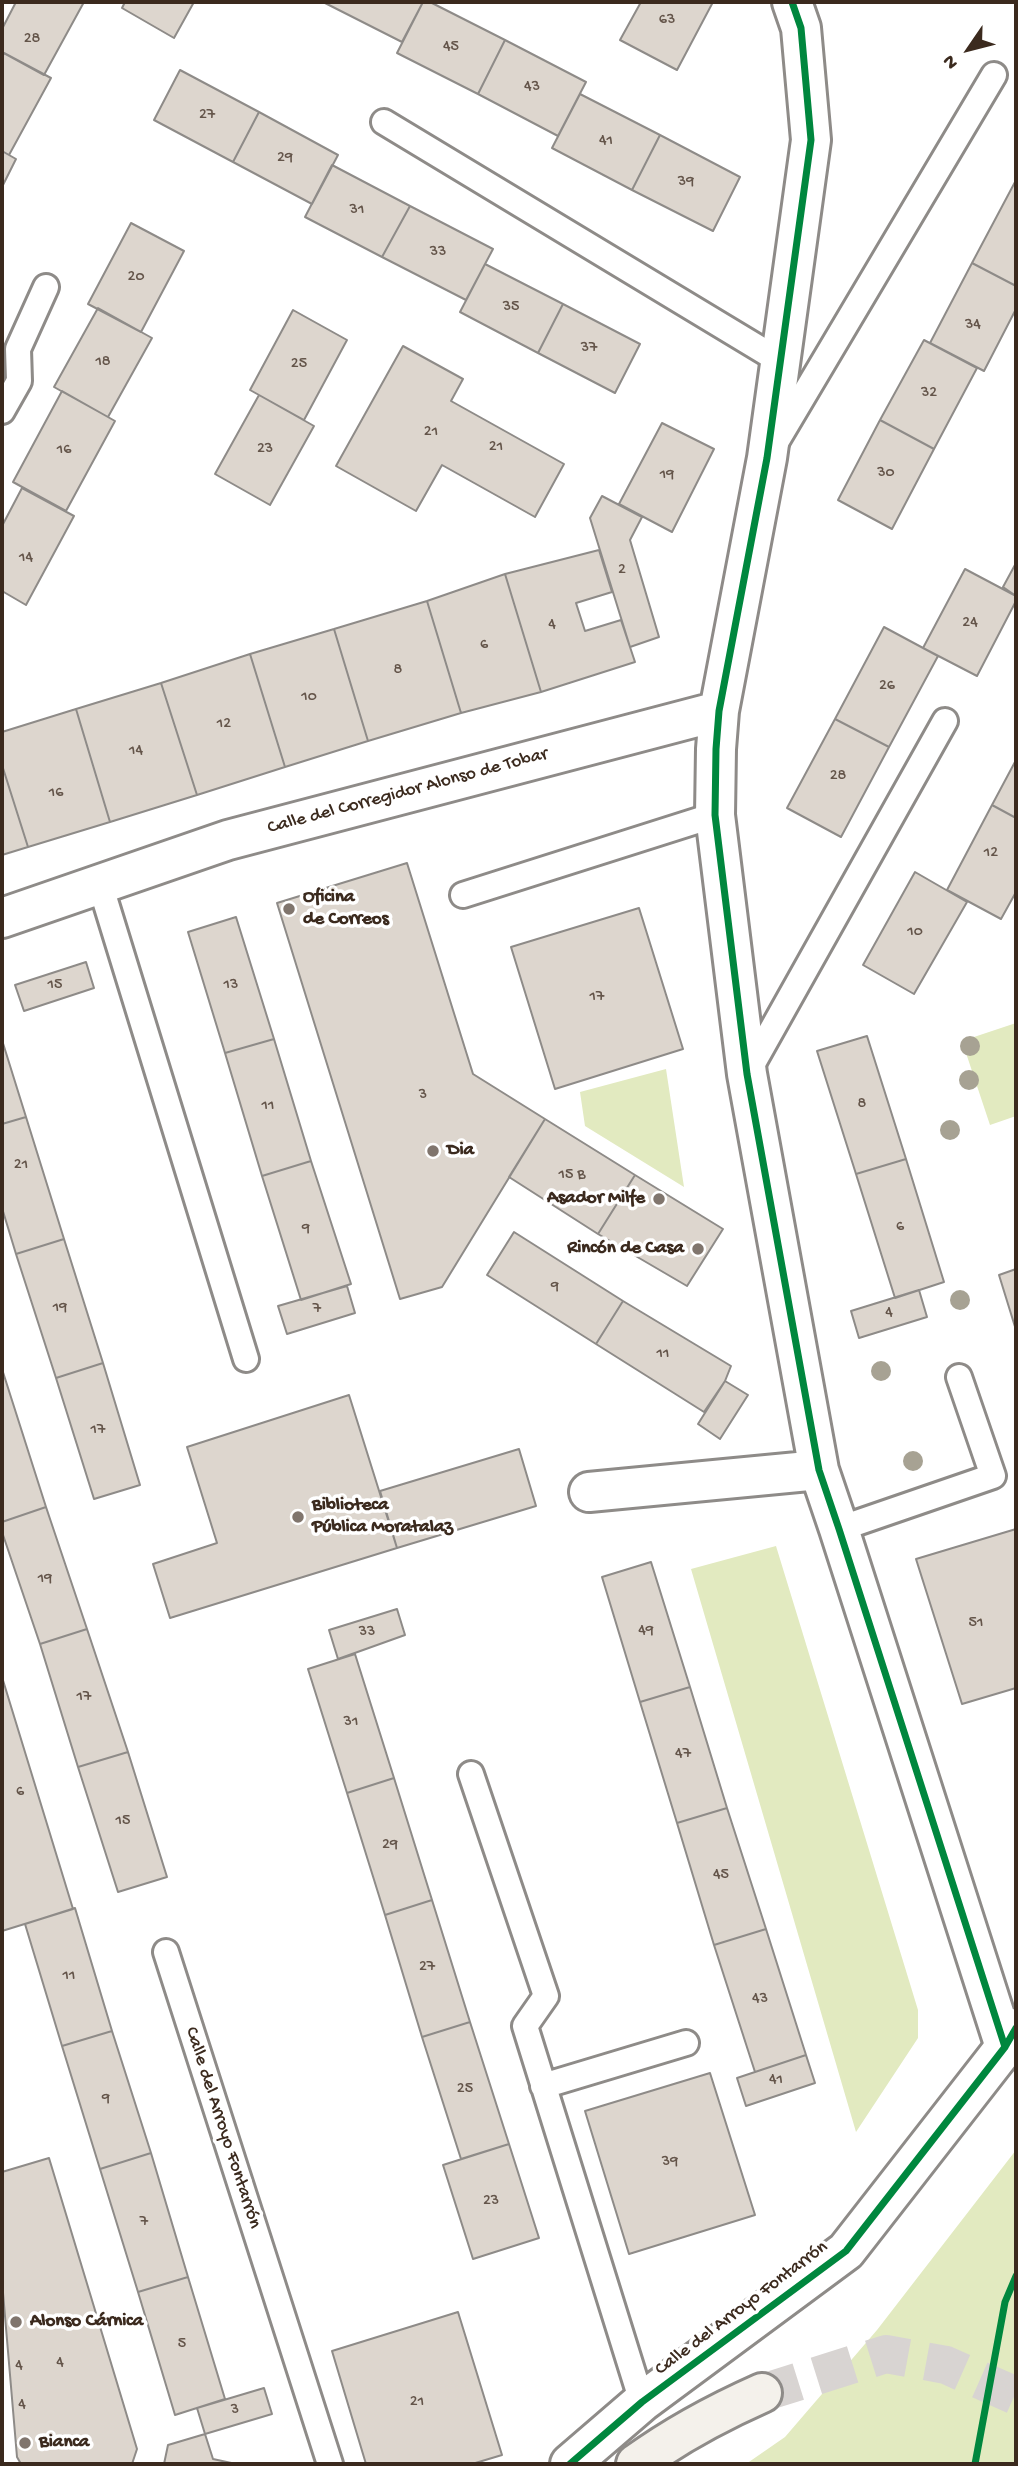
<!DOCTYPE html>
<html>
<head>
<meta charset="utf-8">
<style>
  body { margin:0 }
  #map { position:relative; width:1018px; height:2466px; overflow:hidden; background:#fff; font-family:"Gochi Hand",sans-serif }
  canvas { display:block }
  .frame { position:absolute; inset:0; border:4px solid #3b2a1e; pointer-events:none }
  .north { position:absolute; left:934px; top:14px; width:70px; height:70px; -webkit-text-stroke:5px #fff; paint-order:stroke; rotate:235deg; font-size:19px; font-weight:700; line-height:28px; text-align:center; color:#3b2a1e }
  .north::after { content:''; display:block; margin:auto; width:24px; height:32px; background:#3b2a1e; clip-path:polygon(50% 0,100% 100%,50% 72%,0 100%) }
</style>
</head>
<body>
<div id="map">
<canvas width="1018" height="2466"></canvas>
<div class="frame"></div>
<div class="north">N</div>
</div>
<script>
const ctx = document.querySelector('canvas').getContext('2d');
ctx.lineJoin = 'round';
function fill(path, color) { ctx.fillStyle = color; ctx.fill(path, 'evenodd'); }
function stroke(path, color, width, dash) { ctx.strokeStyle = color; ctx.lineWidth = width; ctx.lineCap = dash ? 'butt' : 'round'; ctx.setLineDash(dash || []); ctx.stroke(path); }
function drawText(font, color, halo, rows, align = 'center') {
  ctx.font = font + ' "Gochi Hand",sans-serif'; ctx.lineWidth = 7; ctx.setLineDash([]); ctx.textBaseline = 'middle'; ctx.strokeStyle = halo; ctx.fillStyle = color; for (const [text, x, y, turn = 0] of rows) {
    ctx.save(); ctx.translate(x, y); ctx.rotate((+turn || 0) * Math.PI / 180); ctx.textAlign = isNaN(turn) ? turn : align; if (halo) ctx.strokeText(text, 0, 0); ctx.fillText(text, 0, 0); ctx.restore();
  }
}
const green = new Path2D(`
  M1016 1023V1116L990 1125 962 1041Z
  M666 1069 684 1187 585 1126 580 1092Z
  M776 1546 918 2010V2038L856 2132 691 1569Z
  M1016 2150V2464H746L785 2437 877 2330Z`);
const building = new Path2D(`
  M16 2H84L44 75 2 52V29Z
  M125 2H194L174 38 122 8Z
  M323 2H423L402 42Z
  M423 2H430L505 40 478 94 397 53Z
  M641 2H713L677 70 620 40Z
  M505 40 586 82 558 136 478 94Z
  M4 53 51 78 9 155 2 151V58Z
  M180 70 259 112 233 162 154 120Z
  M580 94 660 135 632 190 552 148Z
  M259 112 338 155 312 204 233 162Z
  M660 135 740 177 713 231 632 190Z
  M2 151 16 159 2 187Z
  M332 165 410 206 382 257 305 217Z
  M1015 182 1016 183V286L972 263Z
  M410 206 493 249 466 300 382 257Z
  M131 223 184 251 141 332 88 304Z
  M972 263 1016 286V309L984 371 930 343Z
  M485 264 563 304 538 353 460 312Z
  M563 304 640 344 615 393 538 353Z
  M98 308 152 338 108 417 54 387Z
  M293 310 347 340 304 420 250 390Z
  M924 340 977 368 934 449 880 420Z
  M403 346 463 379 451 401 564 464 535 517 442 465 416 511 336 466Z
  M62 391 115 421 66 511 13 482Z
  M259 395 314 426 270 505 215 474Z
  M880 420 934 449 892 529 838 500Z
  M662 423 714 449 672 532 619 504Z
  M22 488 74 516 26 605 2 591V526Z
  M602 496 642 517 630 540 659 637 630 647 590 518Z
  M599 550 612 592 576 603 585 631 621 620 635 662 541 692 505 574Z
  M1016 563V596L1003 587Z
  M965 569 1016 596V601L977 676 923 648Z
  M505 574 541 692 461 713 427 601Z
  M427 601 461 713 368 741 334 629Z
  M884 627 938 656 889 747 835 719Z
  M334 629 368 741 285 767 250 654Z
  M250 654 285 767 197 795 161 683Z
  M161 683 197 795 110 822 76 709Z
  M76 709 110 822 28 847 2 765V732Z
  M835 719 889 747 841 837 787 808Z
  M1016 760V818L992 805Z
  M2 765 28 847 2 855Z
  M992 805 1016 818V892L1001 919 947 890Z
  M407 863 473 1074 545 1119 442 1287 400 1299 277 903Z
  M915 872 967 902 914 994 863 965Z
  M639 908 683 1049 555 1089 511 947Z
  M236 917 274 1039 225 1053 188 932Z
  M86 962 94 988 24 1011 15 985Z
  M867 1036 906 1159 856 1174 817 1051Z
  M274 1039 311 1161 262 1176 225 1053Z
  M2 1040 26 1117 2 1124Z
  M26 1117 64 1239 16 1254 2 1208V1124Z
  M545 1119 635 1175 598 1234 509 1177Z
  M906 1159 944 1282 895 1298 856 1174Z
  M311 1161 351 1284 301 1300 262 1176Z
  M635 1175 723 1229 687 1286 598 1234Z
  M514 1232 623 1301 596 1344 487 1275Z
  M64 1239 103 1363 56 1378 16 1254Z
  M1016 1269V1330L999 1275Z
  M347 1286 355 1313 287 1334 278 1306Z
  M919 1290 927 1317 859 1338 851 1311Z
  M623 1301 731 1366 725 1381 704 1412 596 1344Z
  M103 1363 140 1485 94 1499 56 1378Z
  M2 1369 46 1507 2 1522Z
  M725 1381 748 1395 720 1439 698 1424Z
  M349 1395 397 1548 170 1618 153 1564 217 1543 187 1447Z
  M519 1449 536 1506 397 1548 380 1491Z
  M46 1507 87 1629 40 1644 2 1532V1522Z
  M1016 1529V1688L962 1704 916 1559Z
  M651 1562 690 1687 640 1702 602 1577Z
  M397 1609 405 1635 338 1659 329 1630Z
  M87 1629 128 1752 78 1767 40 1644Z
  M355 1654 394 1778 347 1793 308 1669Z
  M2 1677 73 1909 2 1931Z
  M690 1687 727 1808 677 1823 640 1702Z
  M128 1752 167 1877 118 1892 78 1767Z
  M394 1778 432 1900 385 1915 347 1793Z
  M727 1808 766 1929 714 1945 677 1823Z
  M432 1900 470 2022 422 2037 385 1915Z
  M75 1908 112 2031 62 2046 25 1924Z
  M766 1929 806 2055 755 2072 714 1945Z
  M470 2022 509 2144 461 2159 422 2037Z
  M112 2031 151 2153 100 2169 62 2046Z
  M806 2055 815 2083 746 2106 737 2078Z
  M710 2073 755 2215 629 2254 585 2111Z
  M509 2144 539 2238 473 2259 443 2165Z
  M151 2153 188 2277 138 2292 100 2169Z
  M49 2158 137 2449 132 2464H21L17 2457 2 2281V2172Z
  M188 2277 225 2399 175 2415 138 2292Z
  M458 2312 502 2455 472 2464H366L332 2351Z
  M264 2388 272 2414 205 2434 197 2408Z
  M205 2434 213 2459 236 2464H164L168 2445Z`);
const highwayTunnel = new Path2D(`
  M762 2393 886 2354 946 2365 1016 2396`);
const lane = new Path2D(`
  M384 122 780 361
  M2 411 19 381 18 349 46 287
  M776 442 994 75
  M100 884 246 1359
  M463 895 715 815
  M747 1074 945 721
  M839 1529 993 1476 959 1377
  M471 1774 546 1996 525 2026 642 2402
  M166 1952 330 2464
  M543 2086 686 2043`);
const street = new Path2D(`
  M792 2 801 28 811 140 767 458 719 711 716 749 715 815 747 1074 819 1470 839 1529 1005 2047
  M2 918 228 840 719 711
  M589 1492 819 1470`);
const secondary = new Path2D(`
  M570 2464 642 2402 846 2251 1005 2047 1016 2028`);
const highway = new Path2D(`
  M636 2464C676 2435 717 2413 762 2393`);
const cycleway = new Path2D(`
  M792 2 801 28 811 140 767 458 719 711 716 749 715 815 747 1074 819 1470 839 1529 1005 2047
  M570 2464 642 2402 846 2251 1005 2047 1016 2028
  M975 2464 1005 2302 1016 2276`);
const trees = [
  [970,1046],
  [969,1080],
  [950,1130],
  [960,1300],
  [881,1371],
  [913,1461]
];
const markers = [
  [289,909,7,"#80756d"],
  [433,1151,7,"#80756d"],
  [659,1199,7,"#80756d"],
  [698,1249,7,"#80756d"],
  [298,1517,7,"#80756d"],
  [16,2322,7,"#80756d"],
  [25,2443,7,"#80756d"]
];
const numberNames = [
  ["63",667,21],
  ["28",32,40],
  ["45",451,48],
  ["43",532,88],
  ["27",207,116],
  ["41",606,142],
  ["29",285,159],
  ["39",686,183],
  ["31",357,211],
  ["33",438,253],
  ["20",136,278],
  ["35",511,308],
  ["34",973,326],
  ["37",589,349],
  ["18",103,363],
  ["25",299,365],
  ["32",929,394],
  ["21",431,433],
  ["21",496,448],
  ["23",265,450],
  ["16",64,451],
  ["30",886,474],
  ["19",667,476],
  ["14",26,559],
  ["2",622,571],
  ["24",970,624],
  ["4",552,626],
  ["6",484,646],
  ["8",398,671],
  ["26",887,687],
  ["10",309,698],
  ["12",224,725],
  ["14",136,752],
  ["28",838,777],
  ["16",56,794],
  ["12",991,854],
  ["10",915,933],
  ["15",55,986],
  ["13",231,986],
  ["17",597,998],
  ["3",423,1096],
  ["8",862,1105],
  ["11",268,1107],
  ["21",21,1166],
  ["15 B",572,1176],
  ["6",900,1228],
  ["9",306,1230],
  ["9",555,1288],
  ["19",60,1309],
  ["7",317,1310],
  ["4",889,1314],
  ["11",663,1355],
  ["17",98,1431],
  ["19",45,1580],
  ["51",976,1624],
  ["49",646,1632],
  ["33",367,1633],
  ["17",84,1698],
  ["31",351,1723],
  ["47",683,1755],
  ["6",20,1793],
  ["15",123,1822],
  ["29",390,1846],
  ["45",721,1876],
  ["27",427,1968],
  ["11",69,1977],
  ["43",760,2000],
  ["41",776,2081],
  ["25",465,2090],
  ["9",106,2100],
  ["39",670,2163],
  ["23",491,2202],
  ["7",144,2223],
  ["5",182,2345],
  ["4",60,2364],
  ["4",19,2367],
  ["21",417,2403],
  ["4",22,2406],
  ["3",235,2411]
];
const streetNames = [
  ["Calle del Corregidor Alonso de Tobar",408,792,-15],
  ["Calle del Arroyo Fontarrón",222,2128,72],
  ["Calle del Arroyo Fontarrón",742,2309,-37]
];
const poiNames = [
  ["Oficina",303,898],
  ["de Correos",303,920],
  ["Dia",447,1151],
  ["Asador Milfe",645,1199,"right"],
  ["Rincón de Casa",684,1249,"right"],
  ["Biblioteca",312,1506],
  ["Pública Moratalaz",312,1528],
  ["Alonso Cárnica",30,2322],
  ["Bianca",39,2443]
];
fill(green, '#e2eac0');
fill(building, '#ddd6ce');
stroke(building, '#8e8b88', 2);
stroke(highwayTunnel, '#d8d4d2', 38, [38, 19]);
stroke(lane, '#8e8b88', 30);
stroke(street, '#8e8b88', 44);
stroke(secondary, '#8e8b88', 44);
stroke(highway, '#8e8b88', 44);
stroke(lane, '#fff', 24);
stroke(street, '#fff', 38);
stroke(secondary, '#fff', 38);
stroke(highway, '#f4f1eb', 38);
stroke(cycleway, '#00873e', 7);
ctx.fillStyle = '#a7a293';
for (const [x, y] of trees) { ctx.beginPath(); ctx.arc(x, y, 10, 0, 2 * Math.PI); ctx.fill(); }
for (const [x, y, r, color] of markers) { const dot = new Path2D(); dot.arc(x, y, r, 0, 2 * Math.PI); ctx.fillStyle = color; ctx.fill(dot); stroke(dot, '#fff', 2.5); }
drawText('16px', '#64554a', null, numberNames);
drawText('19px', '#3b2a1e', '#fff', streetNames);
drawText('bold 19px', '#3b2a1e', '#fff', poiNames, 'left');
</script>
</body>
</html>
